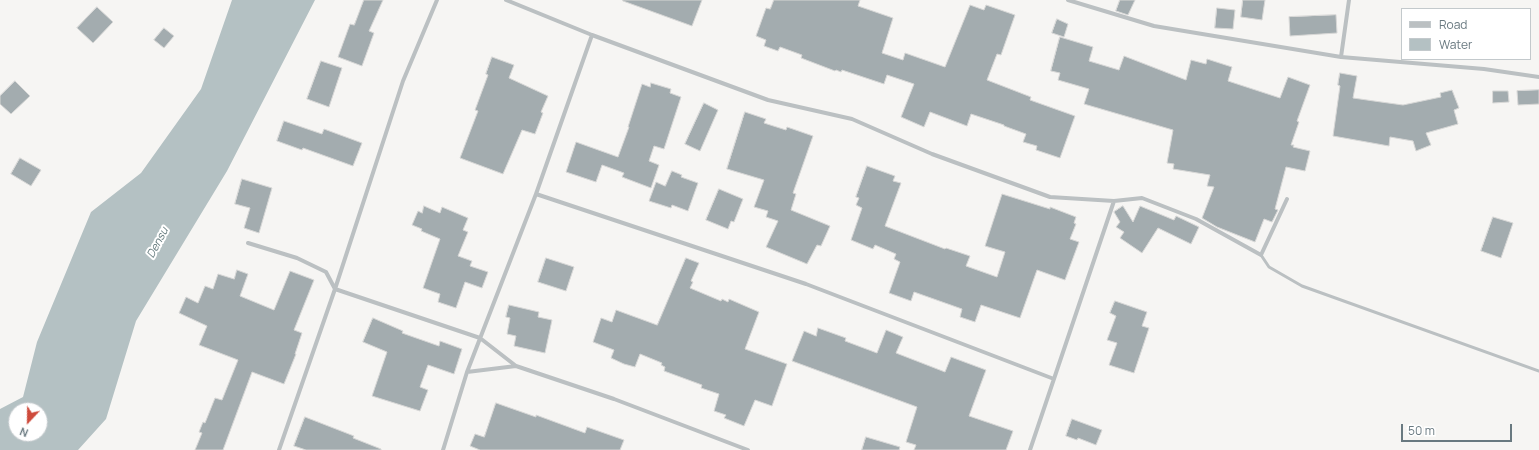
<!DOCTYPE html>
<html>
<head>
<meta charset="utf-8">
<style>
  body { margin:0 }
  #map { position:relative; width:1539px; height:450px; overflow:hidden; background:#f6f5f3; font-family:Manrope,sans-serif }
  canvas { display:block }
  .legend { position:absolute; left:1401px; top:8px; width:130px; height:52px; box-sizing:border-box; background:#fff; border:1px solid #c3c9cc; margin:0; padding:5px 7px; list-style:none; font-size:12px; color:#697980 }
  .legend li { display:flex; align-items:center; gap:8px; height:20px }
  .legend b { width:20px; border:1px solid #c3c9cc }
  .north { position:absolute; left:8px; top:402px; width:40px; height:40px; box-sizing:border-box; background:#fff; border:1px solid #c3c9cc; border-radius:50%; rotate:202deg; font-size:11px; font-weight:700; line-height:16px; text-align:center; color:#697980 }
  .north::after { content:''; display:block; margin:auto; width:14px; height:18px; background:#ce4a3b; clip-path:polygon(50% 0,100% 100%,50% 72%,0 100%) }
  .scale { position:absolute; left:1401px; top:424px; width:111px; height:18px; box-sizing:border-box; border:2px solid #697980; border-top:0; padding-left:5px; font-size:12px; line-height:14px; white-space:nowrap; color:#697980; -webkit-text-stroke:3px #fff; paint-order:stroke }
</style>
</head>
<body>
<div id="map">
<canvas width="1539" height="450"></canvas>
<ul class="legend">
<li><b style="height:5px;background:#bbc0c2"></b>Road</li>
<li><b style="height:11px;background:#b4c1c3"></b>Water</li>
</ul>
<div class="north">N</div>
<div class="scale">50 m</div>
</div>
<script>
const ctx = document.querySelector('canvas').getContext('2d');
ctx.lineJoin = 'round';
function fill(path, color) { ctx.fillStyle = color; ctx.fill(path, 'evenodd'); }
function stroke(path, color, width, dash) { ctx.strokeStyle = color; ctx.lineWidth = width; ctx.lineCap = dash ? 'butt' : 'round'; ctx.setLineDash(dash || []); ctx.stroke(path); }
function drawText(font, color, halo, rows, align = 'center') {
  ctx.font = font + ' Manrope,sans-serif'; ctx.lineWidth = 4; ctx.setLineDash([]); ctx.textBaseline = 'middle'; ctx.strokeStyle = halo; ctx.fillStyle = color; for (const [text, x, y, turn = 0] of rows) {
    ctx.save(); ctx.translate(x, y); ctx.rotate((+turn || 0) * Math.PI / 180); ctx.textAlign = isNaN(turn) ? turn : align; if (halo) ctx.strokeText(text, 0, 0); ctx.fillText(text, 0, 0); ctx.restore();
  }
}
const water = new Path2D(`
  M232 0H315L227 171 136 321 106 419 78 450H0V409L23 397 37 342 91 212 141 173 201 89ZM16 410H40V434H16Z`);
const building = new Path2D(`
  M364 0H383L369 31 374 33 362 66 338 57 350 24 354 25Z
  M623 0H702L692 26 623 1Z
  M774 0H860L858 6 893 18 882 53 903 60 905 53 945 67 970 5 984 10 986 5 1015 15 1001 55 997 54 987 80 1031 97 1030 100 1075 116 1060 158 1036 150 1037 146 1023 142 1026 134 1004 126V125L971 114 967 126 930 112 924 127 901 117 914 84 887 75 884 84 842 70 841 72 836 70 835 71 801 58 802 55 780 47 778 51 764 46 766 40 756 36 766 8 770 9Z
  M1120 0H1135L1128 15 1116 11Z
  M1243 0H1265L1262 20 1241 17Z
  M97 7 113 22 93 43 77 28Z
  M1217 8 1235 10 1233 29 1215 28Z
  M1336 15 1337 33 1290 36 1289 17Z
  M1057 19 1068 24 1064 37 1052 33Z
  M164 28 174 36 164 48 154 40Z
  M1060 37 1093 47 1089 61 1119 70 1124 56 1186 80 1191 60 1206 64 1207 59 1232 67 1228 81 1280 98 1288 77 1310 85 1297 121 1299 122 1291 145H1294L1293 147 1310 151 1305 171 1286 167 1275 209 1278 210 1272 222 1264 219 1255 242 1217 227 1202 218 1214 187 1207 186 1210 175 1173 169 1174 164 1167 163 1173 130 1084 104 1089 89 1058 80 1060 73 1051 71Z
  M492 57 514 65 509 78 548 96 541 112 543 113 535 134 522 130 503 174 460 158 478 111 475 110 488 75 486 74Z
  M321 61 342 68 329 107 307 99Z
  M1340 73 1357 76 1353 98 1381 102 1403 105 1441 97 1440 93 1452 90 1459 108 1454 110 1458 124 1426 133 1431 145 1416 151 1413 141 1390 137 1389 146 1333 136 1340 86 1338 85Z
  M15 81 30 96 11 114 0 104V96Z
  M651 83 671 89 670 93 681 97 664 149 654 146 649 161 659 165 651 188 622 177 624 173 602 165 596 182 566 172 576 142 618 157 629 127H628L642 84 650 87Z
  M1539 90V104L1518 105 1517 91Z
  M1493 91H1508L1509 102 1493 103Z
  M704 103 718 110 700 151 685 144Z
  M745 112 766 119 764 123 786 130 787 127 813 136 793 193 796 194 791 210 830 226 821 246 817 245 807 264 766 247 778 221 766 217 768 211 754 207 764 180 727 169Z
  M284 121 322 134 324 129 362 143 353 166 303 148 302 150 277 141Z
  M20 158 41 170 31 186 11 174Z
  M867 166 895 176 893 181 901 183 885 226 945 249 946 248 970 256 966 266 997 277 1005 252 985 246 1002 194 1050 209V207L1076 217 1074 223 1076 224 1070 239 1079 242 1065 280 1037 270 1020 318 981 305 975 322 960 317 962 309 914 292 911 301 889 293 900 262 894 259 896 254 875 245 873 249 851 240 862 208 856 205 859 198 856 197Z
  M672 171 682 175 681 177 698 183 688 211 672 205 671 208 649 201 656 182 665 186Z
  M242 179 272 188 259 233 244 228 250 208 235 204Z
  M719 189 743 199 734 222 731 221 728 229 706 220Z
  M424 206 440 213 442 207 468 218 463 230 468 232 458 256 472 261 470 266 488 272 482 288 465 282 456 308 438 302 440 294 423 288 440 239 421 231 422 229 412 225 418 211 422 213Z
  M1123 206 1133 222 1140 206 1174 220 1176 216 1199 227 1191 244 1158 228 1142 253 1120 238 1124 232 1116 227 1120 222 1114 212Z
  M1493 217 1513 223 1501 258 1481 251Z
  M546 258 574 267 566 291 538 282Z
  M686 258 699 263 691 281 693 282 690 288 721 301 722 299 728 302 729 299 759 312 745 349 787 364 772 406 755 400 744 426 724 418 726 415 714 411 719 394 701 388 702 385 664 371 665 367 661 365 662 363 640 354 635 367 624 364 611 358 614 350 593 342 601 318 612 322 616 310 657 325Z
  M237 270 248 274 240 296 274 310 290 271 314 280 294 330 302 333 295 354H296L284 384 252 372 223 450H195L202 433 199 432 203 422 205 423 215 398 222 400 238 360 199 345 207 326 179 313 186 297 198 303 205 286 213 289 218 274 234 279Z
  M1115 301 1147 312 1142 326 1149 328 1134 373 1109 365 1117 343 1107 340 1116 316 1110 313Z
  M509 305 539 312 538 317 552 320 545 353 514 346 516 336 507 334 510 318 506 317Z
  M373 318 403 331 402 333 439 346 440 341 462 349 454 374 428 365 420 387 428 390 420 411 372 396 387 352 363 342Z
  M818 328 846 338 845 341 877 353 886 330 903 337 896 353 945 372 951 357 986 370 969 416 1013 431 1006 450H914L916 445 906 442 917 407 792 361 804 331 816 336Z
  M496 403 536 417V415L585 433 587 427 624 440 620 450H480L470 446 475 434 484 437Z
  M305 417 354 436 353 438 381 449V450H306L294 446Z
  M1072 419 1102 430 1096 445 1078 438 1077 440 1066 436Z
  M866 437 900 447 899 450H862Z`);
const lane = new Path2D(`
  M1261 255 1269 267 1302 286 1539 371`);
const street = new Path2D(`
  M506 0 592 35 768 100 852 119 932 154 1050 197 1114 201
  M1068 0 1154 26 1341 57 1484 69 1539 77
  M1341 57 1349 0
  M536 194 806 284 1054 379
  M248 243 297 258 326 272 335 289 480 338 516 366
  M467 372 516 366 614 399 748 450
  M279 450 335 289 403 81 437 0
  M443 450 467 372 536 194 592 35
  M1030 450 1114 201 1142 198 1196 219 1261 255 1287 199`);
const waterNames = [
  ["Densu",158,243,-62]
];
fill(water, '#b4c1c3');
fill(building, '#a3acaf');
stroke(building, '#d7d7d6', 1);
stroke(lane, '#bbc0c2', 3);
stroke(street, '#bbc0c2', 4);
drawText('italic 11px', '#647a7d', '#fff', waterNames);
</script>
</body>
</html>
